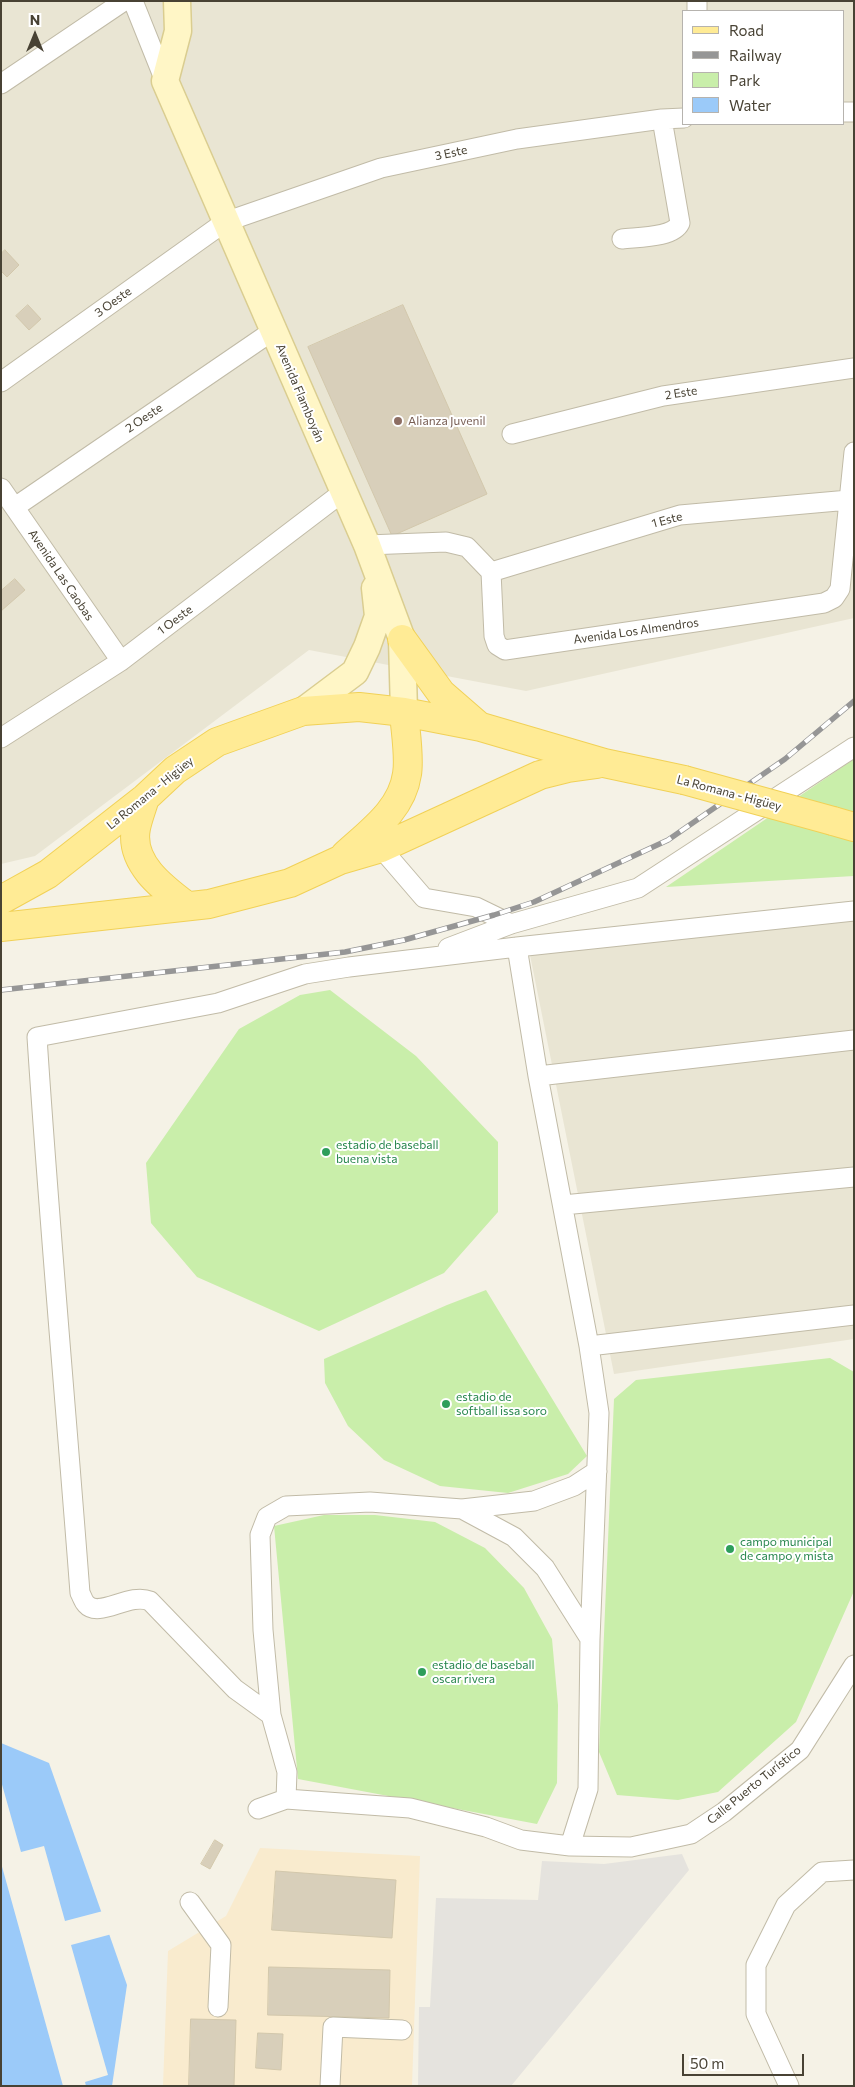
<!DOCTYPE html>
<html>
<head>
<meta charset="utf-8">
<style>
  body { margin:0 }
  #map { position:relative; width:855px; height:2087px; overflow:hidden; background:#f5f2e6; font-family:Commissioner,sans-serif }
  canvas { display:block }
  .frame { position:absolute; inset:0; border:2px solid #484234; pointer-events:none }
  .legend { position:absolute; left:682px; top:10px; width:162px; height:115px; box-sizing:border-box; background:#fff; border:1px solid #b6b3ae; margin:0; padding:6px 9px; list-style:none; font-size:15px; color:#484234 }
  .legend li { display:flex; align-items:center; gap:10px; height:25px }
  .legend b { width:25px; border:1px solid #b6b3ae }
  .north { position:absolute; left:10px; top:10px; width:50px; height:50px; -webkit-text-stroke:4px #fff; paint-order:stroke; rotate:0deg; font-size:14px; font-weight:700; line-height:20px; text-align:center; color:#484234 }
  .north::after { content:''; display:block; margin:auto; width:18px; height:22px; background:#484234; clip-path:polygon(50% 0,100% 100%,50% 72%,0 100%) }
  .scale { position:absolute; left:682px; top:2054px; width:122px; height:22px; box-sizing:border-box; border:2px solid #484234; border-top:0; padding-left:6px; font-size:15px; line-height:18px; white-space:nowrap; color:#484234; -webkit-text-stroke:4px #fff; paint-order:stroke }
</style>
</head>
<body>
<div id="map">
<canvas width="855" height="2087"></canvas>
<div class="frame"></div>
<ul class="legend">
<li><b style="height:6px;background:#ffeb95"></b>Road</li>
<li><b style="height:6px;background:#969696"></b>Railway</li>
<li><b style="height:14px;background:#c9eeaa"></b>Park</li>
<li><b style="height:14px;background:#9bcaf9"></b>Water</li>
</ul>
<div class="north">N</div>
<div class="scale">50 m</div>
</div>
<script>
const ctx = document.querySelector('canvas').getContext('2d');
ctx.lineJoin = 'round';
function fill(path, color) { ctx.fillStyle = color; ctx.fill(path, 'evenodd'); }
function stroke(path, color, width, dash) { ctx.strokeStyle = color; ctx.lineWidth = width; ctx.lineCap = dash ? 'butt' : 'round'; ctx.setLineDash(dash || []); ctx.stroke(path); }
function drawText(font, color, halo, rows, align = 'center') {
  ctx.font = font + ' Commissioner,sans-serif'; ctx.lineWidth = 4; ctx.setLineDash([]); ctx.textBaseline = 'middle'; ctx.strokeStyle = halo; ctx.fillStyle = color; for (const [text, x, y, turn = 0] of rows) {
    ctx.save(); ctx.translate(x, y); ctx.rotate((+turn || 0) * Math.PI / 180); ctx.textAlign = isNaN(turn) ? turn : align; if (halo) ctx.strokeText(text, 0, 0); ctx.fillText(text, 0, 0); ctx.restore();
  }
}
const residential = new Path2D(`
  M1 1H854V618L526 691 309 650 35 856 1 864ZM684 11H844V124H684Z
  M854 919V1339L614 1374 530 955Z`);
const commercial = new Path2D(`
  M260 1848 420 1856 412 2086H163L168 1951 226 1916Z`);
const green = new Path2D(`
  M854 759V876L666 887Z
  M330 990 416 1056 498 1142V1212L444 1273 319 1331 197 1277 151 1223 146 1163 239 1029 300 995Z
  M486 1290 587 1456 568 1474 508 1493 440 1486 384 1460 348 1426 325 1383 324 1359 447 1305Z
  M830 1358 854 1372V1591L796 1722 718 1792 678 1800 617 1795 599 1752 614 1399 636 1380Z
  M324 1515H375L435 1522 485 1548 524 1588 552 1639 558 1705 557 1783 537 1824 298 1779 274 1526Z`);
const parking = new Path2D(`
  M682 1854 689 1870 511 2086H418L419 2007H430L436 1898 538 1900 542 1861 604 1864Z`);
const water = new Path2D(`
  M1 1743 49 1763 127 1985 112 2086H1Z`);
const pier = new Path2D(`
  M1 1781 21 1852 44 1846 65 1921 103 1911 112 1934 71 1945 108 2075 85 2082 86 2086H63L1 1863Z`);
const building = new Path2D(`
  M5 250 19 265 7 277 1 271V254Z
  M28 305 41 319 29 330 16 316Z
  M403 305 487 494 392 536 308 347Z
  M15 579 25 590 1 611V591Z
  M215 1840 223 1845 210 1869 201 1864Z
  M276 1871 396 1880 392 1938 272 1930Z
  M269 1967 390 1970 389 2018 268 2015Z
  M191 2019 236 2020 234 2086H189Z
  M258 2033 283 2034 281 2070 256 2068Z`);
const street = new Path2D(`
  M133 1 165 81
  M697 1V11
  M1 84 124 1
  M844 112H854
  M622 239C638 237 673 238 680 223L662 119
  M1 382 225 222 381 168 517 139 662 119 684 118
  M512 434 663 396 854 368
  M1 488 121 661
  M15 507 274 330
  M367 545 446 542 467 547 491 572 494 636 497 645 505 650 824 603 834 598 840 589 854 452
  M491 572 680 515 849 500
  M1 738 121 661 343 492
  M381 848 424 898 476 907 511 924
  M517 947 538 1076 589 1346 599 1413 590 1639 588 1789 570 1846
  M448 948 511 924 638 888 854 747
  M538 1076 854 1040
  M563 1205 854 1177
  M589 1346 854 1315
  M462 1509 534 1501 574 1486 597 1471
  M271 1715 235 1689 150 1601C129 1592 99 1619 86 1604 83 1601 82 1596 80 1593 66 1408 49 1222 37 1037L218 1003 305 974 349 967 517 947 854 911
  M286 1799 287 1772 271 1715 263 1630 260 1535 267 1517 286 1506 370 1502 462 1509 514 1537 545 1568 590 1639
  M258 1809 286 1799 410 1808 486 1827 521 1840 570 1846 631 1847 691 1834 724 1812 800 1750 854 1665
  M190 1902 221 1945 218 2007
  M330 2086 333 2027 402 2030
  M789 2086 756 2014V1965L786 1905 822 1872 854 1870`);
const secondary = new Path2D(`
  M177 1 178 31 165 81 367 545 402 639 404 712
  M303 711 355 672 367 647 378 616 375 588`);
const primary = new Path2D(`
  M402 639 441 693 479 726
  M145 798C142 808 138 818 136 828 129 863 163 888 187 906
  M833 821 854 827
  M345 855C370 832 402 810 407 774 410 757 405 729 404 712
  M1 900 48 874 145 798 175 770 217 742 303 711 359 707 404 712 481 727 604 763 684 780
  M1 927 209 904 290 883 340 860 381 848 540 775 568 768 597 764`);
const rail = new Path2D(`
  M1 990 345 952 404 940 494 915 534 902 668 840 785 759 854 701`);
const primaryBridge = new Path2D(`
  M684 780 833 821`);
const markers = [
  [398,421,5,"#8d6e63"],
  [326,1152,5,"#2e9e5b"],
  [446,1404,5,"#2e9e5b"],
  [730,1549,5,"#2e9e5b"],
  [422,1672,5,"#2e9e5b"]
];
const streetNames = [
  ["3 Este",451,153,-12],
  ["3 Oeste",113,302,-36],
  ["Avenida Flamboyán",300,393,67],
  ["2 Este",681,393,-9],
  ["2 Oeste",144,418,-34],
  ["1 Este",667,520,-15],
  ["Avenida Las Caobas",61,575,56],
  ["1 Oeste",175,620,-37],
  ["Avenida Los Almendros",636,631,-8],
  ["La Romana - Higüey",150,793,-39],
  ["La Romana - Higüey",729,793,15],
  ["Calle Puerto Turístico",754,1785,-39]
];
const educationNames = [
  ["Alianza Juvenil",408,421]
];
const leisureNames = [
  ["estadio de baseball",336,1145],
  ["buena vista",336,1159],
  ["estadio de",456,1397],
  ["softball issa soro",456,1411],
  ["campo municipal",740,1542],
  ["de campo y mista",740,1556],
  ["estadio de baseball",432,1665],
  ["oscar rivera",432,1679]
];
fill(residential, '#e9e5d3');
fill(commercial, '#f9ebce');
fill(green, '#c9eeaa');
fill(parking, '#e5e3de');
fill(water, '#9bcaf9');
fill(pier, '#f5f2e6');
fill(building, '#d8cfba');
stroke(building, '#d3c8ac', 1);
stroke(street, '#c1bba7', 21);
stroke(secondary, '#dacd90', 29);
stroke(primary, '#f1d157', 30);
stroke(street, '#fff', 19);
stroke(secondary, '#fff6c6', 26);
stroke(primary, '#ffeb95', 28);
stroke(rail, '#969696', 5.5);
stroke(rail, '#fff', 4, [11]);
stroke(primaryBridge, '#f1d157', 30, []);
stroke(primaryBridge, '#ffeb95', 28);
for (const [x, y, r, color] of markers) { const dot = new Path2D(); dot.arc(x, y, r, 0, 2 * Math.PI); ctx.fillStyle = color; ctx.fill(dot); stroke(dot, '#fff', 2); }
drawText('12px', '#484234', '#fff', streetNames);
drawText('12px', '#785e54', '#fff', educationNames, 'left');
drawText('12px', '#27864d', '#fff', leisureNames, 'left');
</script>
</body>
</html>
